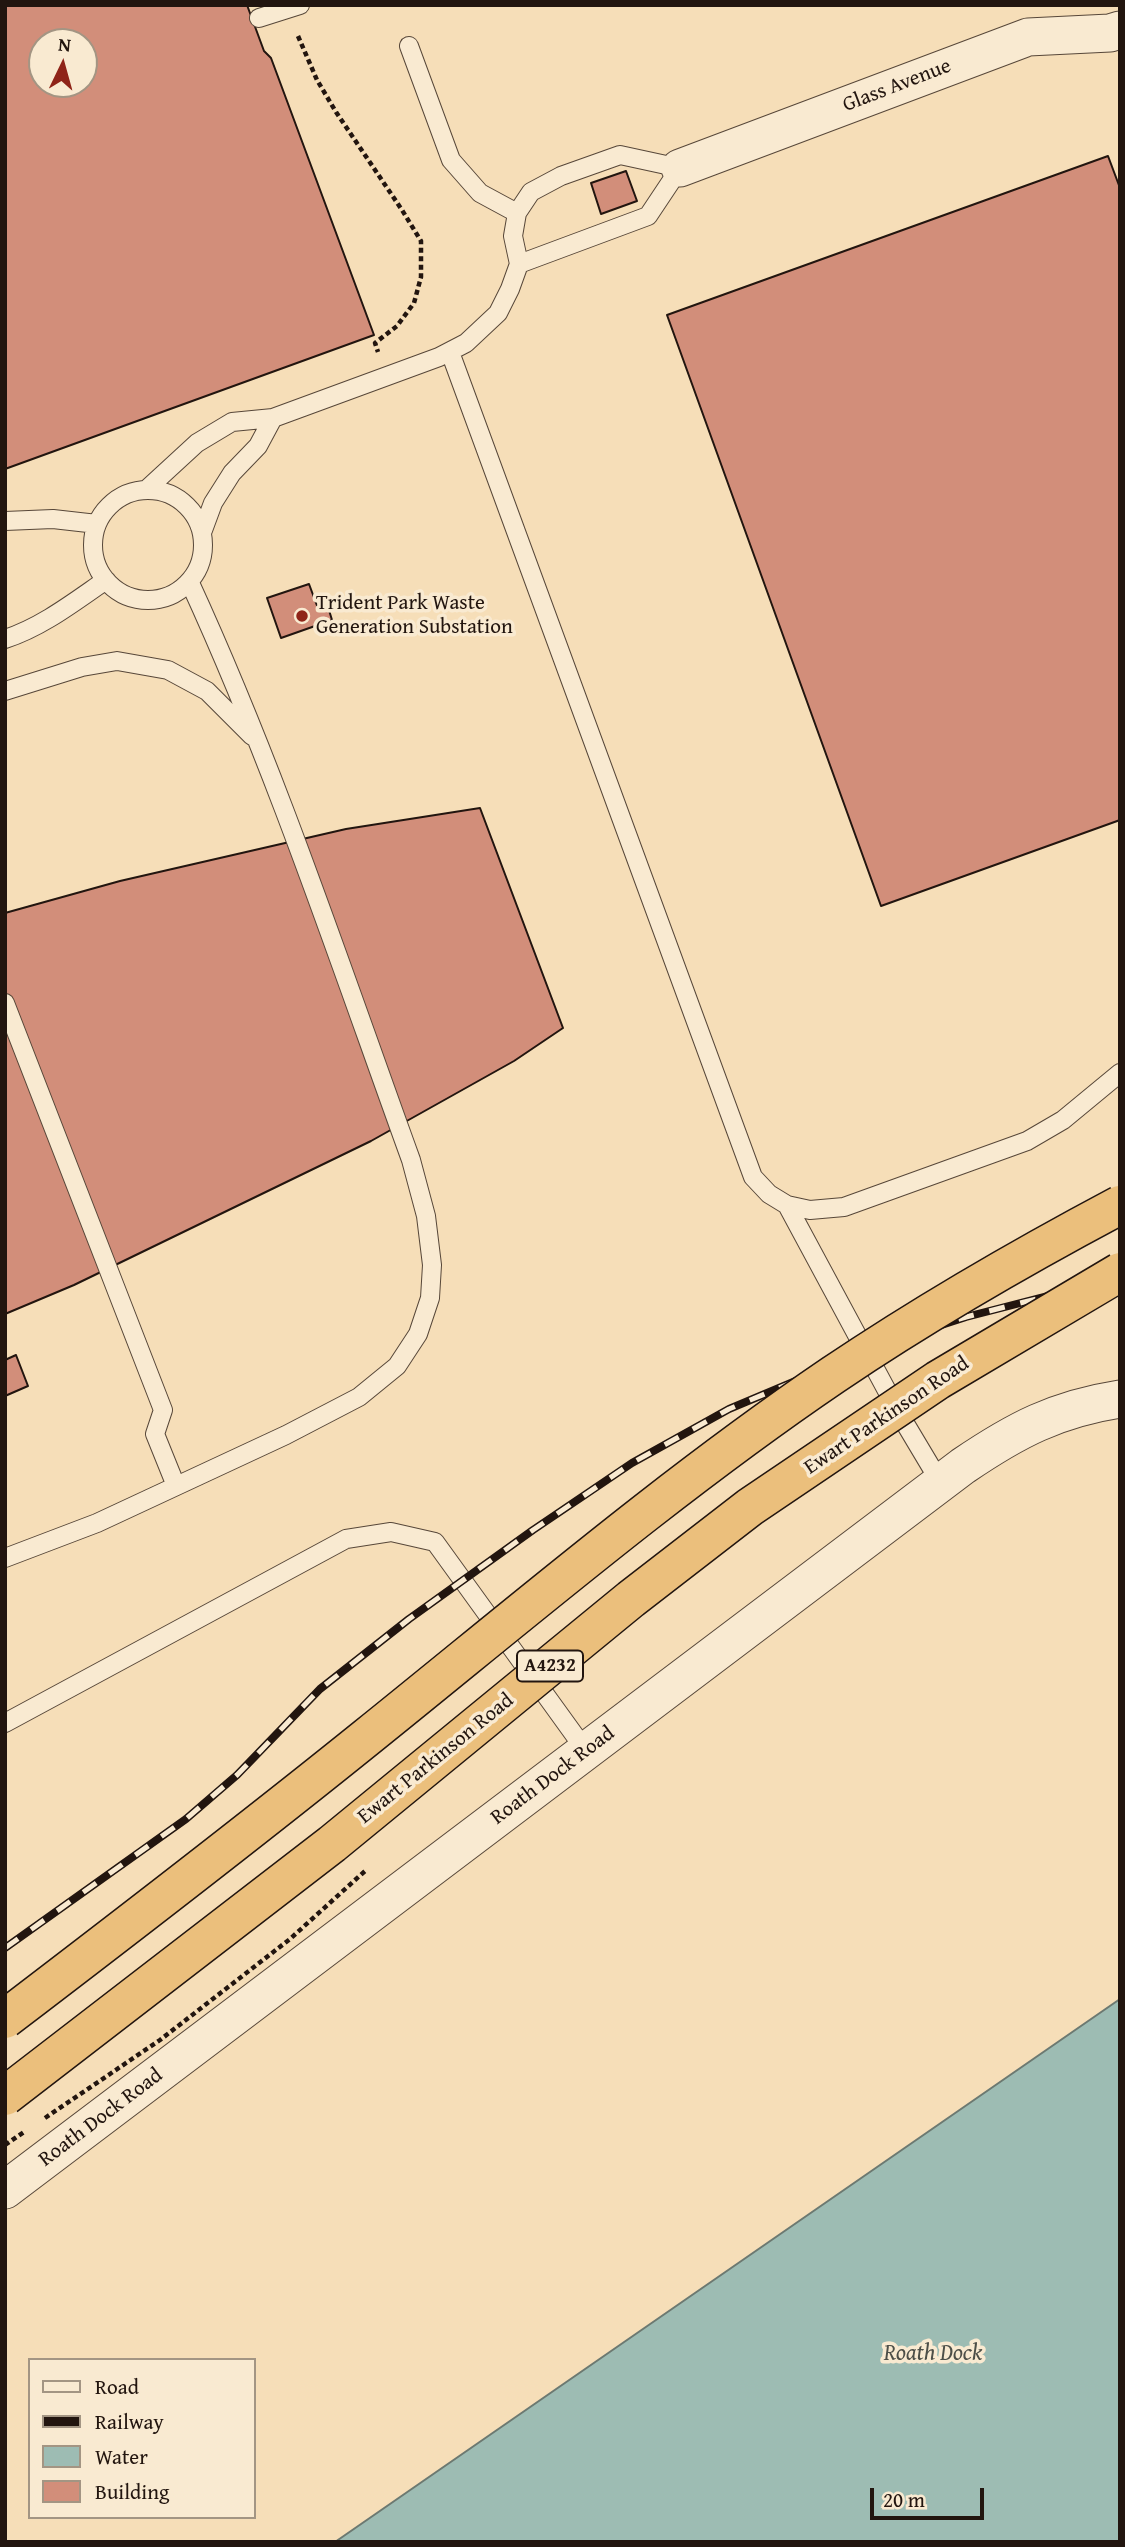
<!DOCTYPE html>
<html>
<head>
<meta charset="utf-8">
<style>
  body { margin:0 }
  #map { position:relative; width:1125px; height:2547px; overflow:hidden; background:#f6deb8; font-family:"Gentium Book Plus",serif }
  canvas { display:block }
  .frame { position:absolute; inset:0; border:7px solid #22150f; pointer-events:none }
  .legend { position:absolute; left:28px; top:2358px; width:228px; height:161px; box-sizing:border-box; background:#f9ead1; border:2px solid #a39583; margin:0; padding:9px 12px; list-style:none; font-size:21px; color:#22150f }
  .legend li { display:flex; align-items:center; gap:14px; height:35px }
  .legend b { width:35px; border:2px solid #a39583 }
  .north { position:absolute; left:28px; top:28px; width:70px; height:70px; box-sizing:border-box; background:#f9ead1; border:2px solid #a39583; border-radius:50%; rotate:5deg; font-size:19px; font-weight:700; line-height:28px; text-align:center; color:#22150f }
  .north::after { content:''; display:block; margin:auto; width:24px; height:32px; background:#8f2418; clip-path:polygon(50% 0,100% 100%,50% 72%,0 100%) }
  .scale { position:absolute; left:870px; top:2488px; width:114px; height:32px; box-sizing:border-box; border:4px solid #22150f; border-top:0; padding-left:9px; font-size:21px; line-height:24px; white-space:nowrap; color:#22150f; -webkit-text-stroke:5px #f9ead1; paint-order:stroke }
</style>
</head>
<body>
<div id="map">
<canvas width="1125" height="2547"></canvas>
<div class="frame"></div>
<ul class="legend">
<li><b style="height:9px;background:#f9ead1"></b>Road</li>
<li><b style="height:9px;background:#22150f"></b>Railway</li>
<li><b style="height:19px;background:#9dbcb3"></b>Water</li>
<li><b style="height:19px;background:#d28e7a"></b>Building</li>
</ul>
<div class="north">N</div>
<div class="scale">20 m</div>
</div>
<script>
const ctx = document.querySelector('canvas').getContext('2d');
ctx.lineJoin = 'round';
function fill(path, color) { ctx.fillStyle = color; ctx.fill(path, 'evenodd'); }
function stroke(path, color, width, dash) { ctx.strokeStyle = color; ctx.lineWidth = width; ctx.lineCap = dash ? 'butt' : 'round'; ctx.setLineDash(dash || []); ctx.stroke(path); }
function drawText(font, color, halo, rows, align = 'center') {
  ctx.font = font + ' "Gentium Book Plus",serif'; ctx.lineWidth = 7; ctx.setLineDash([]); ctx.textBaseline = 'middle'; ctx.strokeStyle = halo; ctx.fillStyle = color; for (const [text, x, y, turn = 0] of rows) {
    ctx.save(); ctx.translate(x, y); ctx.rotate((+turn || 0) * Math.PI / 180); ctx.textAlign = isNaN(turn) ? turn : align; if (halo) ctx.strokeText(text, 0, 0); ctx.fillText(text, 0, 0); ctx.restore();
  }
}
const water = new Path2D(`
  M1120 1999V2542H335Z`);
const building = new Path2D(`
  M5 5H247L264 51 271 58 374 335 5 469ZM42 42H84V84H42Z
  M1108 156 1120 188V820L881 906 667 315Z
  M626 171 637 201 601 214 591 183Z
  M309 584 319 611 328 607 332 620 281 638 267 598Z
  M480 808 563 1028 514 1061 371 1141 74 1285 5 1314V913L120 881 346 829Z
  M16 1355 28 1386 5 1396V1360Z`);
const path = new Path2D(`
  M298 36 317 80 336 112 402 210 421 241V277L414 303 397 326 375 343 378 352`);
const service = new Path2D(`
  M259 18 300 5
  M409 46 451 160 480 193 517 213
  M450 352 753 1177 769 1194 787 1205 810 1210 844 1207 1027 1141 1063 1120 1120 1073
  M147 489 197 443 232 422 273 418 439 357 466 343 498 313 510 289 519 264 513 236 517 213 531 192 561 176 620 155 680 168 648 216 519 264
  M93 545a55 55 0 1 1 110 0a55 55 0 1 1-110 0Z
  M5 521 53 519 97 524
  M203 530 213 503 232 473 258 446 273 418
  M5 639C42 627 74 602 106 580
  M5 691 82 667 117 661 168 670 207 691 252 736
  M5 1003 163 1410 155 1434 176 1486
  M787 1205 900 1415 940 1482
  M5 1558 97 1523 286 1435 359 1397 397 1366 418 1334 430 1298 432 1265 426 1216 411 1160C341 967 276 770 190 583
  M5 1723 346 1539 391 1532 435 1542 586 1751`);
const minor = new Path2D(`
  M680 168 1028 37 1110 33 1120 30
  M5 2190 963 1466C1016 1430 1056 1409 1120 1399`);
const rail = new Path2D(`
  M5 1948 186 1819 237 1775 320 1689 409 1619 533 1530 632 1463 729 1409 886 1343 966 1317 1067 1291 1120 1283`);
const pathBridge = new Path2D(`
  M45 2118 160 2040 290 1939 365 1871
  M5 2145 24 2132`);
const primaryBridge = new Path2D(`
  M5 2019C127 1926 248 1833 367 1737 520 1614 671 1485 833 1375 925 1313 1022 1257 1120 1205
  M5 2096 332 1844 631 1599 750 1507 938 1380 1120 1272`);
const markers = [
  [302,616,7,"#8f2418"]
];
const shields = [
  [550,1666,66]
];
const shieldNames = [
  ["A4232",550,1666]
];
const streetNames = [
  ["Glass Avenue",897,86,-21],
  ["Ewart Parkinson Road",887,1416,-34],
  ["Ewart Parkinson Road",436,1759,-39],
  ["Roath Dock Road",553,1776,-37],
  ["Roath Dock Road",101,2118,-37]
];
const poiNames = [
  ["Trident Park Waste",316,604],
  ["Generation Substation",316,628]
];
const waterNames = [
  ["Roath Dock",933,2354]
];
fill(water, '#9dbcb3');
stroke(water, '#6c7971', 2);
fill(building, '#d28e7a');
stroke(building, '#22150f', 2);
stroke(service, '#574739', 20);
stroke(minor, '#574739', 39);
stroke(path, '#22150f', 4.5, [5, 3.5]);
stroke(service, '#f9ead1', 18);
stroke(minor, '#f9ead1', 37);
stroke(rail, '#22150f', 8);
stroke(rail, '#f9ead1', 5, [16]);
stroke(primaryBridge, '#22150f', 41, []);
stroke(pathBridge, '#22150f', 4.5, [5, 3.5]);
stroke(primaryBridge, '#ebbf7c', 38);
for (const [x, y, r, color] of markers) { const dot = new Path2D(); dot.arc(x, y, r, 0, 2 * Math.PI); ctx.fillStyle = color; ctx.fill(dot); stroke(dot, '#f9ead1', 2.5); }
for (const [x, y, w] of shields) { const box = new Path2D(); box.roundRect(x - w / 2, y - 15.5, w, 31, 5); ctx.fillStyle = '#f9ead1'; ctx.fill(box); stroke(box, '#22150f', 2); }
drawText('bold 19px', '#22150f', null, shieldNames);
drawText('21px', '#22150f', '#f9ead1', streetNames);
drawText('21px', '#22150f', '#f9ead1', poiNames, 'left');
drawText('italic 23px', '#4d4f48', '#f9ead1', waterNames);
</script>
</body>
</html>
